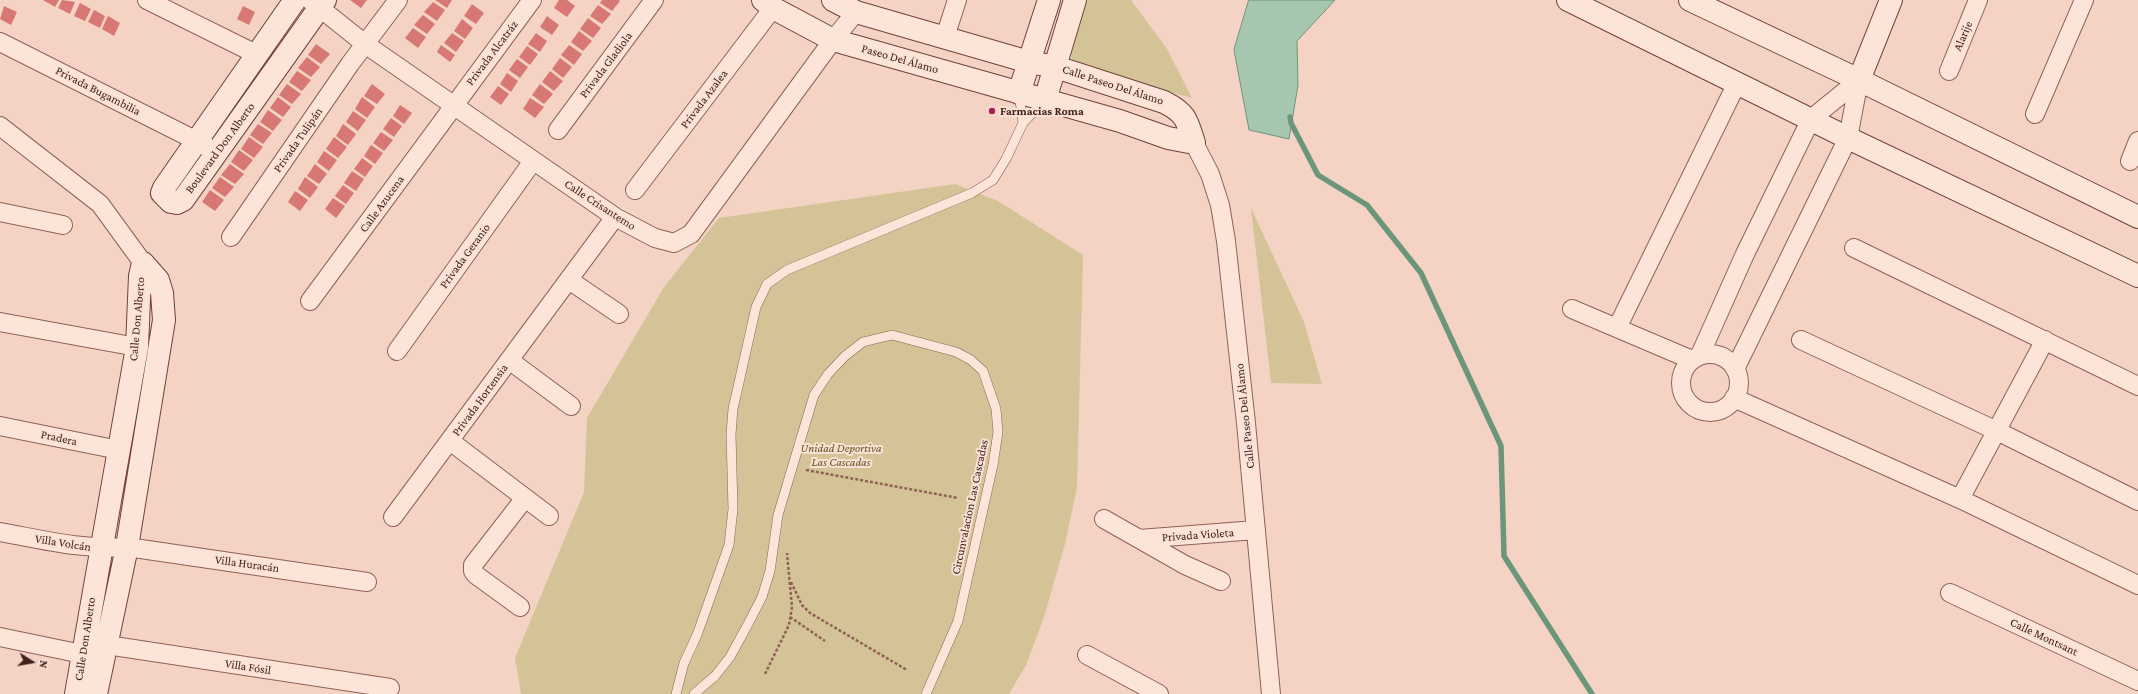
<!DOCTYPE html>
<html>
<head>
<meta charset="utf-8">
<style>
  body { margin:0 }
  #map { position:relative; width:2138px; height:694px; overflow:hidden; background:#f4d3c4; font-family:"Crimson Pro",serif }
  canvas { display:block }
  .north { position:absolute; left:12px; top:642px; width:40px; height:40px; -webkit-text-stroke:3px #fae1d4; paint-order:stroke; rotate:101deg; font-size:11px; font-weight:700; line-height:16px; text-align:center; color:#3f211d }
  .north::after { content:''; display:block; margin:auto; width:14px; height:18px; background:#3f211d; clip-path:polygon(50% 0,100% 100%,50% 72%,0 100%) }
</style>
</head>
<body>
<div id="map">
<canvas width="2138" height="694"></canvas>
<div class="north">N</div>
</div>
<script>
const ctx = document.querySelector('canvas').getContext('2d');
ctx.lineJoin = 'round';
function fill(path, color) { ctx.fillStyle = color; ctx.fill(path, 'evenodd'); }
function stroke(path, color, width, dash) { ctx.strokeStyle = color; ctx.lineWidth = width; ctx.lineCap = dash ? 'butt' : 'round'; ctx.setLineDash(dash || []); ctx.stroke(path); }
function drawText(font, color, halo, rows, align = 'center') {
  ctx.font = font + ' "Crimson Pro",serif'; ctx.lineWidth = 4; ctx.setLineDash([]); ctx.textBaseline = 'middle'; ctx.strokeStyle = halo; ctx.fillStyle = color; for (const [text, x, y, turn = 0] of rows) {
    ctx.save(); ctx.translate(x, y); ctx.rotate((+turn || 0) * Math.PI / 180); ctx.textAlign = isNaN(turn) ? turn : align; if (halo) ctx.strokeText(text, 0, 0); ctx.fillText(text, 0, 0); ctx.restore();
  }
}
const green = new Path2D(`
  M1084 0H1131L1167 49 1192 98 1079 68 1072 60 1070 50Z
  M955 184 998 201 1083 255 1077 488 1065 544 1044 617 1026 665 1009 694H521L515 658 584 492 587 418 664 287 719 218Z
  M1251 208 1304 322 1322 384 1271 383Z`);
const water = new Path2D(`
  M1249 0H1335L1297 41 1298 85 1289 139 1249 130 1234 50Z`);
const stream = new Path2D(`
  M1290 117 1291 123 1318 175 1367 205 1421 273 1501 446 1504 556 1592 694`);
const building = new Path2D(`
  M43 0H59L55 7Z
  M62 0 75 2 70 14 58 8Z
  M350 0H367L361 8Z
  M435 0H452L447 8Z
  M559 0H567L575 6 567 17 554 8Z
  M602 0H619L620 1 612 11 600 3Z
  M433 2 445 10 437 21 424 12Z
  M80 3 91 9 85 21 74 16Z
  M472 4 484 13 476 24 464 16Z
  M598 5 611 14 602 24 590 16Z
  M4 6 17 12 11 25 0 19Z
  M243 6 255 12 249 25 237 19Z
  M94 10 105 16 100 28 88 22Z
  M423 15 435 24 427 34 414 25Z
  M108 16 120 23 114 36 102 29Z
  M547 16 559 25 552 35 540 27Z
  M588 18 601 28 593 38 580 29Z
  M462 19 473 28 465 39 454 31Z
  M413 28 426 37 418 48 405 38Z
  M579 31 592 41 583 51 571 42Z
  M452 33 464 41 456 52 444 43Z
  M536 33 547 41 540 52 528 44Z
  M316 44 330 54 321 64 308 55Z
  M441 45 455 55 450 62 437 52Z
  M569 45 582 54 574 65 561 55Z
  M527 46 538 54 530 65 519 57Z
  M307 57 320 67 311 77 298 68Z
  M560 58 572 67 563 78 552 69Z
  M517 59 528 67 520 78 509 70Z
  M297 71 311 80 302 91 289 82Z
  M550 71 563 81 554 91 542 82Z
  M507 73 518 81 511 92 500 84Z
  M287 84 301 94 292 104 279 95Z
  M372 84 385 94 377 104 364 96Z
  M540 84 553 94 544 104 532 95Z
  M498 86 509 94 501 105 490 97Z
  M278 97 291 107 283 117 270 108Z
  M362 97 375 107 367 118 355 109Z
  M530 98 544 107 535 118 523 109Z
  M400 105 412 113 404 124 393 116Z
  M268 110 282 120 273 131 260 122Z
  M353 111 366 120 358 131 346 122Z
  M391 118 402 126 394 137 383 129Z
  M258 124 272 133 263 144 250 135Z
  M343 124 356 134 348 145 336 136Z
  M381 132 393 140 384 151 373 143Z
  M249 137 263 147 254 158 241 149Z
  M334 137 347 147 338 158 326 149Z
  M371 145 383 153 375 164 364 156Z
  M239 150 253 160 244 171 231 162Z
  M324 151 337 160 329 171 317 162Z
  M362 158 373 166 365 177 354 169Z
  M230 164 244 174 235 184 221 175Z
  M315 164 327 174 319 184 307 176Z
  M352 171 364 179 356 191 344 183Z
  M220 177 234 187 225 197 212 188Z
  M305 177 318 187 310 198 298 189Z
  M343 185 354 193 346 204 335 196Z
  M210 190 224 200 215 211 202 202Z
  M295 191 308 200 300 211 288 202Z
  M333 198 345 206 336 218 325 209Z`);
const path = new Path2D(`
  M806 470 958 498
  M791 582 802 605 810 613 907 670
  M790 617 825 641
  M765 674 789 625 792 607 787 553`);
const lane = new Path2D(`
  M1019 93 1023 123
  M676 694 684 663 697 635 729 545 733 509 731 434 733 409 756 307 767 284 787 270 972 193 993 180 1006 159 1023 123 1045 100
  M694 694 715 676 730 657 747 626 762 597 770 571 778 515 814 395 828 374 845 356 863 342 892 335 956 352 971 360 983 371 996 409 998 432 993 465 958 621 926 694`);
const street = new Path2D(`
  M147 0 256 54
  M310 0 365 44 615 217 655 238 674 243 691 234 833 40 856 12
  M945 37 957 0
  M0 42 197 141 217 153
  M1949 71 1978 0
  M2035 114 2084 0
  M0 126 100 204 143 263
  M558 130 654 0
  M1194 143 1210 174 1220 205 1226 241 1246 423 1271 694
  M2130 161 2138 141
  M635 190 773 8
  M0 212 63 225
  M231 237 350 64 398 0
  M1854 248 2138 386
  M569 280 619 314
  M310 301 532 0
  M1572 309 1692 360
  M0 322 137 347
  M1617 328 1737 83
  M1801 340 1997 431 2138 501
  M397 351 533 161
  M1681 383a29 29 0 1 1 58 0a29 29 0 1 1-58 0Z
  M1700 355 1745 254 1811 119 1859 80
  M509 360 571 406
  M1735 369 1848 138 1859 80
  M1734 398 1960 499 2138 585
  M0 426 119 450
  M450 441 549 516
  M1960 499 2045 340
  M393 517 615 217
  M1104 519 1185 565 1221 581
  M0 532C44 540 82 550 127 547L367 582
  M1139 539 1256 530
  M1950 593 2138 681
  M520 607 476 575 473 571V565L525 498
  M0 637 82 654
  M107 645 390 688
  M1087 655 1159 694`);
const secondary = new Path2D(`
  M295 0 164 188 162 193 171 202 177 203 183 200 325 0
  M763 0 773 8 833 40 1120 121 1168 138 1194 143
  M833 0 856 12 1029 62 1056 67 1164 102C1186 113 1187 120 1194 143
  M1568 0 1848 138 2138 276
  M1690 0 1859 80 2138 217
  M1859 80 1891 0
  M1019 93 1049 0
  M1045 100 1075 0
  M76 694 137 347 140 276 143 263 158 280 162 293 164 320 127 547 96 694`);
const markers = [
  [992,111,4,"#a81f54"]
];
const streetNames = [
  ["Alarije",1963,36,-67],
  ["Privada Alcatráz",492,53,-53],
  ["Paseo Del Álamo",900,59,16],
  ["Privada Gladiola",606,65,-53],
  ["Calle Paseo Del Álamo",1113,85,18],
  ["Privada Bugambilia",98,91,27],
  ["Privada Azalea",704,99,-53],
  ["Privada Tulipán",298,140,-55],
  ["Boulevard Don Alberto",220,148,-54],
  ["Calle Azucena",382,204,-54],
  ["Calle Crisantemo",600,205,33],
  ["Privada Geranio",465,256,-54],
  ["Calle Don Alberto",137,319,-85],
  ["Privada Hortensia",480,400,-54],
  ["Calle Paseo Del Álamo",1245,416,-96],
  ["Pradera",59,438,12],
  ["Circunvalacion Las Cascadas",970,507,-78],
  ["Privada Violeta",1198,535,-4],
  ["Villa Volcán",63,543,9],
  ["Villa Huracán",247,564,8],
  ["Calle Montsant",2044,637,25],
  ["Calle Don Alberto",85,639,-81],
  ["Villa Fósil",248,667,9]
];
const poiNames = [
  ["Farmacias Roma",1000,111]
];
const parkNames = [
  ["Unidad Deportiva",841,448],
  ["Las Cascadas",841,462]
];
fill(green, '#d4c396');
fill(water, '#a6c6b0');
stroke(water, '#6b967b', 1);
stroke(stream, '#6b967b', 5.5);
fill(building, '#d77875');
stroke(lane, '#916057', 10);
stroke(street, '#916057', 20);
stroke(secondary, '#73413a', 24);
stroke(path, '#916057', 2.5, [3, 2]);
stroke(lane, '#fde4d8', 9);
stroke(street, '#fde4d8', 18);
stroke(secondary, '#fde4d8', 22);
for (const [x, y, r, color] of markers) { const dot = new Path2D(); dot.arc(x, y, r, 0, 2 * Math.PI); ctx.fillStyle = color; ctx.fill(dot); stroke(dot, '#fae1d4', 1.5); }
drawText('12px', '#3f211d', '#fae1d4', streetNames);
drawText('bold 12px', '#3f211d', '#fae1d4', poiNames, 'left');
drawText('italic 12px', '#5e5621', '#fae1d4', parkNames);
</script>
</body>
</html>
